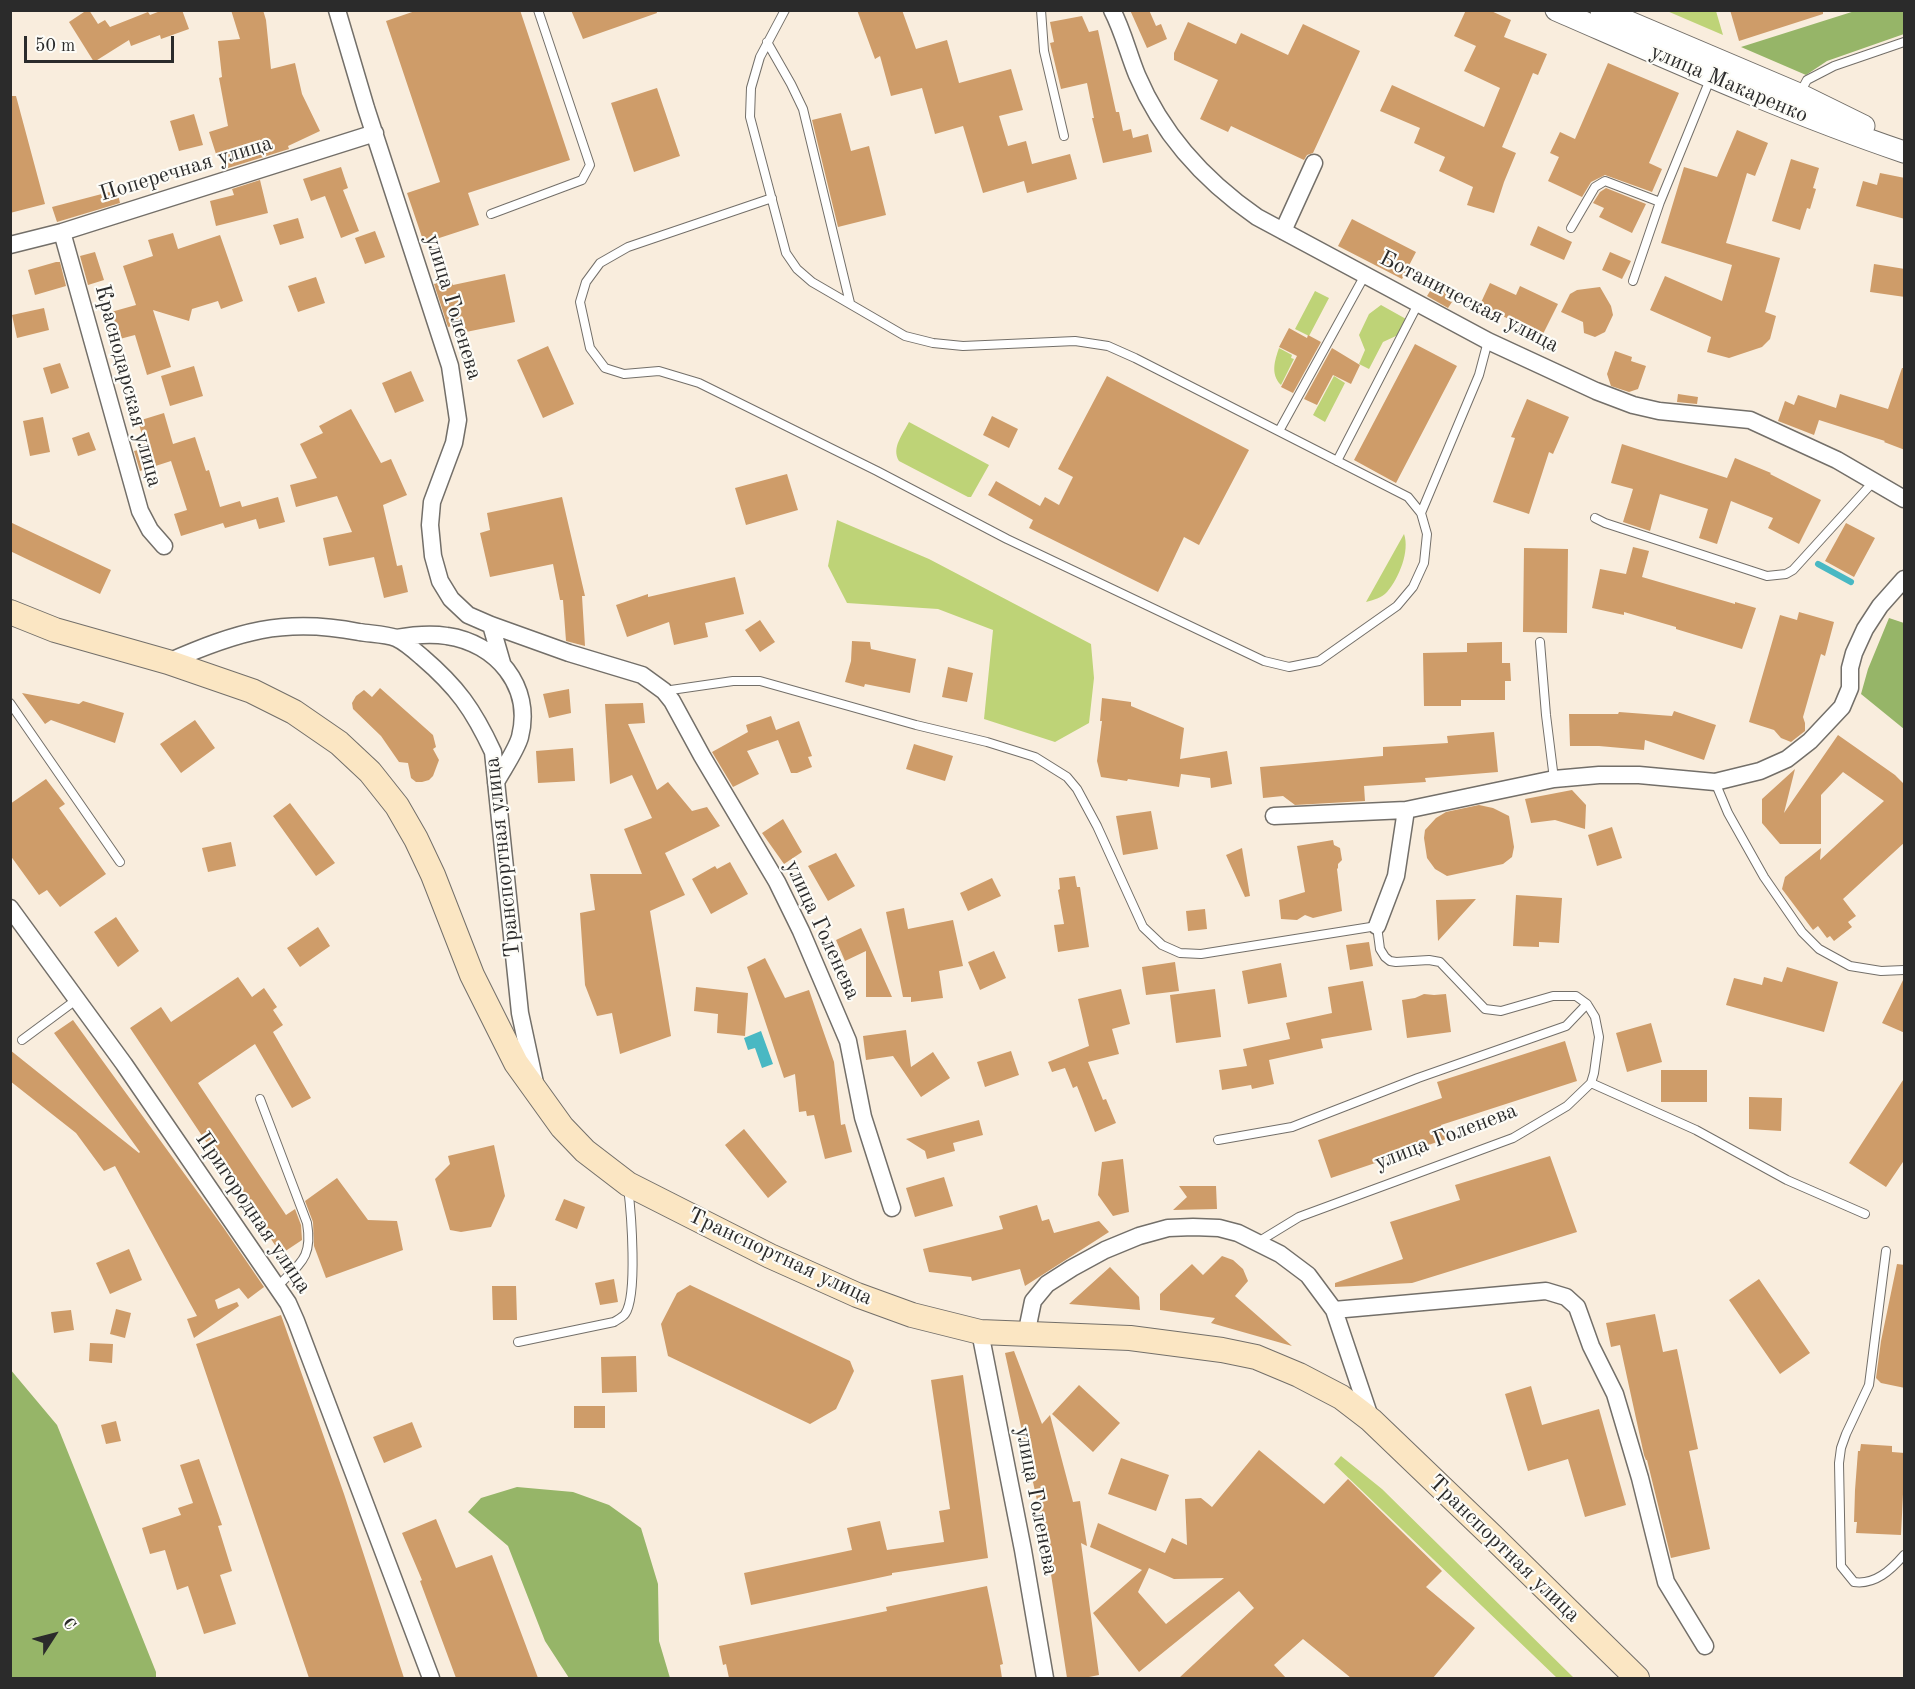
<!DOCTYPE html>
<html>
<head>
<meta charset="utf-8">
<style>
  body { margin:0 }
  #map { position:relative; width:1915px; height:1689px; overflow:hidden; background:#f9eddd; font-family:"Old Standard TT",serif }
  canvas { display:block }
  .frame { position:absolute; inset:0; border:12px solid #2b2b2b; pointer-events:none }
  .north { position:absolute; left:24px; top:1605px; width:60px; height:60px; -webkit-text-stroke:4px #fdfcf7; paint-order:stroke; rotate:54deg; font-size:16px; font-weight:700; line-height:24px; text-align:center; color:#2b2b2b }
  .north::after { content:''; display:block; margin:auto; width:21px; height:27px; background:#2b2b2b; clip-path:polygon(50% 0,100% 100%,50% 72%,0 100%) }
  .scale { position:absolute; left:24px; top:36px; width:150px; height:27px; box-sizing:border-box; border:3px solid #2b2b2b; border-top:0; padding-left:8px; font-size:18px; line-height:21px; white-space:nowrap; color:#2b2b2b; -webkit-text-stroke:4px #fdfcf7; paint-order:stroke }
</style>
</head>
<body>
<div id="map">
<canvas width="1915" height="1689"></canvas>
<div class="frame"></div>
<div class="north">С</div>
<div class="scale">50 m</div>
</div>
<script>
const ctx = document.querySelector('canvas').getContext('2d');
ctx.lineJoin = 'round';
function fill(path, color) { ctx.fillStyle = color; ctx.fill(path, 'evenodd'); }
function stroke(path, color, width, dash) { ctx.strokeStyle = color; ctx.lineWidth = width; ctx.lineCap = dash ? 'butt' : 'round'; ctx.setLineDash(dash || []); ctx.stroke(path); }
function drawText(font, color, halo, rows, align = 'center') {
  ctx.font = font + ' "Old Standard TT",serif'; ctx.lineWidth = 4.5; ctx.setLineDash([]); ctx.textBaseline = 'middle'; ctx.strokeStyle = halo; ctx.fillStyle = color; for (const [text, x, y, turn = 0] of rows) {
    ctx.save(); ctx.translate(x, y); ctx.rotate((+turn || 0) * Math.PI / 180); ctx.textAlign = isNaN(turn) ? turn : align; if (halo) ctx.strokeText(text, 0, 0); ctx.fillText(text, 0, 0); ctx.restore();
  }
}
const green = new Path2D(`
  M1667 11H1716L1723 35Z
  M1315 291 1329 298 1309 336 1295 329Z
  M1381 305 1406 319 1398 335 1383 342 1369 369 1359 364 1365 350 1359 335 1369 314Z
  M1279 348 1292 355 1291 358 1294 359 1281 385C1270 374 1275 360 1279 348Z
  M1334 376 1345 383 1325 422 1313 415Z
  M909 422 989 465 971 497H968L899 461C891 448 903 434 909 422Z
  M837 520 929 559 1091 644 1094 678 1089 723 1055 742 984 719 993 630 938 609 847 603 828 566Z
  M1404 534C1410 551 1399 578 1387 592 1382 598 1373 600 1366 602Z
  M1341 1456 1382 1489 1574 1678H1557L1334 1464Z`);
const forest = new Path2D(`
  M1858 10 1904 11V34L1827 61 1806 75 1741 47Z
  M1889 618 1904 623V729L1861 694 1868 669Z
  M10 1369 57 1425 156 1672V1678H11Z
  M517 1487 573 1492 609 1505 641 1528 658 1584 659 1641 670 1678H569L545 1641 508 1546 468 1512 481 1498Z`);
const water = new Path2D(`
  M761 1031 773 1064 762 1068 755 1048 748 1050 744 1038Z`);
const stream = new Path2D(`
  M1818 564 1851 582`);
const building = new Path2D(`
  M87 10H89L98 24 105 20 110 27 148 12 150 15 163 10H182L189 29 161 39 160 35 131 46 129 40 94 62 69 22Z
  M231 10H263L266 20 271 69 295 63 302 94 320 131 288 146 289 149 225 169 219 153 216 154 209 132 228 126 219 78 222 77 218 41 240 39Z
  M418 10H520L570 160 468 193 479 225 424 243 407 193 440 182 386 21Z
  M571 10H656L657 13 583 39Z
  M857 10H902L916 49 947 40 959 83 1011 69 1023 110 999 116 1008 146 1026 141 1032 164 1070 154 1077 179 1027 193 1024 181 983 193 963 126 935 134 922 88 891 96 880 56 875 59Z
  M1130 10H1149L1156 26 1161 24 1167 39 1147 48Z
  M1466 10H1489L1511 20 1504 37 1547 54 1538 75 1533 73 1502 147 1516 153 1504 182 1494 213 1467 205 1473 187 1439 171 1445 157 1414 143 1420 128 1380 111 1392 85 1484 127 1500 88 1464 71 1476 46 1454 36Z
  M1730 10H1823V14L1739 41Z
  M1082 16 1089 32 1098 30 1116 112H1119L1123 131 1131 129 1133 138 1148 134 1152 152 1103 163 1092 118H1094L1087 83 1061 89 1050 43 1054 42 1050 22Z
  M1188 22 1236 44 1241 33 1288 55 1303 24 1360 51 1313 153 1307 155 1304 160 1231 126 1228 132 1200 119 1218 80 1174 60V53Z
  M1608 63 1679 93 1649 163 1662 169 1652 192 1605 175 1591 182 1582 197 1548 181 1559 157 1550 153 1560 132 1575 139Z
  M657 88 680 156 634 172 611 103Z
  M10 96H16L45 204 10 213Z
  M841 113 851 151 869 146 886 215 838 227 812 120Z
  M194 114 203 145 179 151 170 121Z
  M1737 130 1768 143 1755 176 1747 173 1726 243 1780 258 1765 312 1776 316 1770 339 1762 347 1729 358 1707 352 1711 337 1650 310 1665 276 1722 301 1732 265 1661 243 1684 167 1717 177Z
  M1791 159 1819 168 1813 188 1816 189 1810 209 1807 208 1800 230 1772 221Z
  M341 167 348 188 343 190 359 231 341 238 325 196 311 201 303 179Z
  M1880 173 1905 178V219L1856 206 1863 181 1877 185Z
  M260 180 268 213 216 226 210 201 234 195 232 189Z
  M1606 188 1646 204 1632 233 1599 217 1604 208 1593 203 1600 192Z
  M117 190 120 203 57 222 52 207Z
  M298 218 304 238 280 245 273 225Z
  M1352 219 1416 252 1402 279 1338 246Z
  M1538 226 1572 242 1564 260 1530 245Z
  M375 231 385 257 365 264 355 238Z
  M173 233 178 249 220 235 243 301 221 309 218 301 192 309 189 321 153 310 171 367 147 375 135 335 112 341 104 314 136 305 123 266 153 256 148 240Z
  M95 252 104 280 88 285 80 256Z
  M1610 252 1631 261 1622 279 1602 270Z
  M56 262H60L66 286 35 295 28 270Z
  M1874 264 1905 269V297L1870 292Z
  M505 274 515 322 466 332 464 323 448 327 434 284 451 279 453 285Z
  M316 277 325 303 298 312 288 286Z
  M1437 280 1458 293 1448 308 1427 296Z
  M1490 283 1516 295 1520 286 1558 304 1543 334 1500 315 1498 321 1477 311Z
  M1600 287 1611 306 1613 315 1605 332 1595 337 1584 333 1583 322 1561 312 1570 294 1577 290Z
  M44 308 49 330 17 338 12 315Z
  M1289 328 1307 338 1308 335 1321 342 1293 393 1281 387 1297 356 1279 347Z
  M1415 344 1457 366 1396 483 1354 460Z
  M548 346 574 404 543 418 517 360Z
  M1332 348 1360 365 1351 384 1333 375 1317 405 1304 399Z
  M1615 351 1632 357 1631 361 1646 366 1638 389 1629 392 1611 386 1607 374Z
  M60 363 69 388 51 394 43 368Z
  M194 366 203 396 170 406 161 376Z
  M1902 368H1905V450L1884 442 1885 441 1819 420 1814 435 1778 421 1785 401 1794 405 1798 395 1836 408 1840 394 1888 409Z
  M411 371 424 401 395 413 382 383Z
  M1107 376 1249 450 1199 545 1184 537 1158 592 1029 528 1033 520 988 495 996 481 1040 506 1045 497 1059 505 1073 477 1058 469Z
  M1678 394 1698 397 1697 404 1677 402Z
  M1527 399 1569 417 1553 454 1549 452 1529 514 1493 502 1515 438 1511 437Z
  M351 409 381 463 391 459 407 495 383 505 397 566 402 565 408 592 384 598 374 557 329 566 323 538 352 532 337 496 296 507 290 485 317 478 300 444 323 433 319 426Z
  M164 413 173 444 195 437 206 471 209 470 220 507 240 501 242 507 278 497 285 522 259 529 256 519 225 528 223 523 181 536 174 514 187 510 171 461 140 471 134 451 146 448 138 421Z
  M992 416 1018 429 1009 448 983 435Z
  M43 417 50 452 30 456 23 421Z
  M89 432 96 450 78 456 72 438Z
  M1622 444 1727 478 1735 458 1771 473 1770 474 1821 500 1799 544 1768 528 1773 518 1731 501 1717 544 1699 538 1708 509 1660 494 1650 531 1623 522 1633 489 1611 483Z
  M787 474 798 510 746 525 735 488Z
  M562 497 585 596H582L585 646 566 641 563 600H560L553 564 490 577 480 533 490 530 487 513Z
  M10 522 111 570 100 594 10 551Z
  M1846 523 1875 538 1854 577 1825 561Z
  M1633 547 1649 551 1642 577 1735 604V602L1756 608 1742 649 1676 629V627L1624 612V615L1592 608 1600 569 1626 574Z
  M1524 548 1568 549 1567 633 1523 632Z
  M735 577 744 614 705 623 708 637 674 645 669 622 627 637 616 605 648 594V597Z
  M1799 612 1834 622 1825 656 1821 654 1803 717 1805 723V731L1791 742 1781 738 1774 730 1749 722 1780 615 1797 620Z
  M760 620 775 642 760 652 745 630Z
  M852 641 870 642 871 649 916 659 910 693 865 684 864 687 845 682 851 661Z
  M1502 642V663H1510L1511 681H1505V700H1461V706H1424L1423 653 1467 652V643Z
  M948 667 973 673 967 702 942 697Z
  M380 688 433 735 436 747 433 749 439 760 433 776 429 780 422 782H416L411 778 408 763 399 762 381 736 353 709 352 703 356 696 364 690 372 697Z
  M569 689 571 713 549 718 543 694Z
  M22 693 79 704 83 701 124 713 115 743 51 720 45 724Z
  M1102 698 1131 702V706L1184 728 1180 759 1227 751 1232 784 1211 788 1210 778 1181 774 1179 787 1128 779 1127 781 1101 777 1097 761 1102 721H1100Z
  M643 703 645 723 628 724 657 790 668 782 692 811 707 807 720 826 665 853 685 895 650 911 671 1036 620 1054 612 1013 597 1016 585 985 580 913 595 910 590 874H642L624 829 652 818 632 775 610 784 605 704Z
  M1674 711 1716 725 1704 760 1645 740 1644 750 1599 746H1570L1569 714H1618L1619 712 1672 716Z
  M771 716 776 730 799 721 812 756 808 757 812 767 797 773H791L778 740 747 751 759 774 733 787 712 752 748 732 746 725Z
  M195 720 215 748 181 773 160 744Z
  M1494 732 1498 772 1425 778 1426 782 1364 786 1365 801 1295 805 1283 796 1263 798 1260 767 1383 756V747L1448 743 1447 736Z
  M1838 735 1895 775 1905 785V842L1843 899 1856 916 1848 922 1852 927 1834 941 1830 936 1827 938 1818 926 1813 930 1782 889 1785 877 1821 848 1820 860 1884 801 1843 772 1821 795V844H1780L1762 823V799L1795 769 1784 813Z
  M914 744 953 756 945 781 906 769Z
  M573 748 575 781 538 783 536 751Z
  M46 779 65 804 59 808 106 874 60 907 47 890 39 895 10 855V804Z
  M1572 790 1586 805 1585 829 1555 820 1531 823 1525 799Z
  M290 803 335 863 316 876 273 816Z
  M1479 805 1493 808 1509 816 1514 847 1512 857 1503 864 1447 876 1435 869 1427 858 1424 838 1425 830 1436 818 1446 812Z
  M1151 811 1158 849 1123 855 1116 816Z
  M783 819 802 852 784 864 762 833Z
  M1612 827 1622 858 1597 866 1588 835Z
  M1333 840 1334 845 1340 848 1342 860 1338 864V868L1337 869 1342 911 1313 918 1305 915 1297 920 1281 919 1279 900 1305 892 1297 846Z
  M231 842 236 866 208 872 202 848Z
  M1242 848 1250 896 1245 897 1226 855Z
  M836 853 855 886 828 901 808 866Z
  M730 862 748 894 711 914 692 879 715 866 717 869Z
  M1075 876 1077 887H1080L1089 947 1058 952 1054 925 1064 924 1058 890 1060 889 1059 878Z
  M992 878 1001 896 968 911 960 893Z
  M1516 895 1562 898 1559 943 1539 942V947L1513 946Z
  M1476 899 1438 941 1436 900Z
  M904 908 908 929 953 920 963 966 939 971 943 998 911 1002V997H903L886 912Z
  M1205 909 1207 929 1188 931 1186 911Z
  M116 917 139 951 118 967 94 932Z
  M318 927 330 946 300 967 287 948Z
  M861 928 866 939 892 997H866V951L845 961 836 940Z
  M1369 942 1373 966 1350 970 1346 945Z
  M994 951 1006 978 980 990 968 962Z
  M765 958 785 998 809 990 834 1062 841 1125 845 1124 852 1152 825 1159 814 1115 807 1116 806 1111 799 1112 795 1074 784 1078 747 967Z
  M1175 962 1179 991 1146 995 1142 967Z
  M1281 963 1287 997 1248 1004 1242 971Z
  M1787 967 1838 982 1824 1032 1726 1005 1734 978 1762 985 1764 977 1782 982Z
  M1905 976V1033L1882 1023Z
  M238 977 252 997 264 988 277 1007 273 1010 283 1025 273 1032 311 1098 292 1108 255 1044 198 1083 286 1215 295 1209 301 1225 302 1240 281 1254 130 1028 161 1007 171 1022Z
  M1363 981 1372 1030 1321 1039 1323 1048 1269 1060 1274 1084 1252 1089 1251 1085 1222 1090 1219 1070 1247 1066 1243 1049 1290 1039 1286 1023 1332 1013 1328 987Z
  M696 987 748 993 745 1036 717 1033 718 1014 694 1011Z
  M1121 989 1130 1024 1112 1029 1119 1054 1088 1062 1103 1100 1106 1099 1116 1123 1095 1132 1077 1086 1073 1088 1065 1068 1052 1072 1048 1062 1089 1046 1078 999Z
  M1215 989 1221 1037 1176 1043 1170 995Z
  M1424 994 1434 995 1446 994 1451 1032 1407 1038 1402 1000 1415 998Z
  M73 1020 223 1227 264 1287 248 1299 239 1288 215 1300 218 1309 237 1302 239 1306 194 1338 187 1319 197 1316 115 1166 104 1171 76 1133 10 1081V1050L139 1153 140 1152 54 1033Z
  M1651 1023 1662 1062 1627 1072 1616 1033Z
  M906 1030 911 1067 933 1052 950 1078 921 1097 893 1056 866 1060 863 1036Z
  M1565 1041 1577 1081 1441 1125 1446 1139 1331 1178 1318 1140 1442 1098 1437 1082Z
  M1011 1051 1019 1075 985 1087 977 1062Z
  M1661 1070H1707V1102H1661Z
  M1905 1077V1159L1886 1187 1849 1163Z
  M1749 1097 1782 1098 1781 1131 1749 1129Z
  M979 1120 983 1135 953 1143 955 1151 927 1159 925 1151 906 1139Z
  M744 1129 787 1182 768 1198 725 1145Z
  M494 1145 505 1196 491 1227 461 1232 450 1230 435 1179 450 1164 448 1156Z
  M1550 1156 1577 1232 1412 1283 1335 1287V1283L1403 1259 1390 1222 1460 1200 1455 1185Z
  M1123 1159 1129 1212 1113 1216 1098 1195 1102 1162Z
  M944 1177 953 1206 915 1217 906 1188Z
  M337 1178 368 1220 397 1221 403 1250 326 1278 314 1246 313 1222 305 1201Z
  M1179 1186H1216L1217 1209 1173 1210 1187 1197Z
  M564 1199 585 1207 577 1229 555 1220Z
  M1037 1205 1042 1221 1049 1219 1054 1233 1099 1221 1109 1232 1025 1286 1020 1269 972 1281 971 1277 929 1272 923 1249 1003 1229 999 1216Z
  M129 1249 142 1280 110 1294 96 1263Z
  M1222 1256 1233 1260 1243 1269 1248 1281 1235 1296 1292 1346 1211 1323 1215 1318 1160 1310V1294L1192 1264 1203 1275Z
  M1897 1264 1905 1265V1388L1881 1383 1876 1378 1881 1341Z
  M1110 1267 1139 1297 1140 1310 1069 1304Z
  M614 1279 618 1302 600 1305 595 1283Z
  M1759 1279 1810 1353 1780 1374 1729 1300Z
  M690 1285 850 1361 854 1371 836 1409 810 1424 668 1356 661 1324 677 1293Z
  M492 1286H516L517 1320H493Z
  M116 1309 131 1313 125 1338 110 1334Z
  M71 1310 74 1330 54 1333 51 1312Z
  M1655 1314 1663 1352 1677 1349 1698 1449 1689 1451 1710 1549 1671 1558 1647 1460H1646L1644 1455 1620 1345 1611 1347 1606 1323Z
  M281 1315 344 1494 404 1678H309L196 1344Z
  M90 1343 113 1344 112 1363 89 1361Z
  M1014 1351 1042 1424 1050 1415 1073 1502 1080 1501 1087 1546 1081 1543 1099 1675 1084 1678H1067L1046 1542 1005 1353Z
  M636 1356 637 1392 602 1393 601 1357Z
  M963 1375 988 1558 892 1573V1575L751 1605 744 1573 852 1550 847 1528 880 1521 887 1550 944 1542 939 1511 950 1509 931 1380Z
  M1079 1385 1120 1423 1093 1452 1052 1414Z
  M1531 1386 1542 1425 1599 1409 1626 1505 1585 1517 1568 1459 1528 1471 1505 1394Z
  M574 1406H605V1428H574Z
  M116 1421 121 1441 106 1444 101 1425Z
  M412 1422 422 1447 384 1463 373 1437Z
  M1861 1444 1892 1446V1452L1905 1453 1901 1535 1856 1533 1857 1522H1854L1855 1490 1858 1451H1860Z
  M1259 1450 1324 1504 1348 1479 1442 1571 1426 1587 1475 1628 1433 1678H1351L1303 1639 1274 1665 1286 1678H1179L1254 1608 1239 1591 1139 1672 1093 1613 1142 1570 1090 1547 1098 1523 1165 1553 1172 1538 1187 1545 1185 1499 1201 1498 1212 1507ZM1149 1568 1174 1579 1224 1578 1166 1624 1138 1592Z
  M1121 1458 1169 1475 1156 1511 1108 1494Z
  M199 1459 222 1525 218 1526 232 1571 220 1575 236 1624 204 1634 188 1586 177 1590 165 1550 150 1554 142 1528 181 1515 178 1508 193 1503 180 1465Z
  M436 1519 456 1568 492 1555 538 1678H456L420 1581 422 1580 402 1533Z
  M987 1586 1003 1664 1000 1665 1002 1678H729L726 1664 723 1665 719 1646 887 1611 886 1607Z`);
const service = new Path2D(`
  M1041 10 1044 51 1064 136
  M767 42 791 84 803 109 850 303
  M1800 93 1807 80 1834 66 1904 42
  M772 198 628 247 600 263 586 282 580 302 590 348 605 368 624 374 659 371 699 383 877 471 1007 539 1264 661 1289 667 1319 661 1397 606 1413 587 1424 563 1427 534 1421 513 1408 497 1135 358 1108 346 1075 341 963 346 933 343 905 336 812 282 797 269 786 253 750 117 751 88 760 57 785 10
  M491 214 582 180 590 165 538 10
  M1571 228 1595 187 1605 181 1660 202
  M1633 281 1660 202 1711 77
  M1279 431 1365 275
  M1337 461 1418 304
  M1421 513 1479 375 1488 341
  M1595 518 1605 523 1767 576 1786 574 1793 570 1874 481
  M1540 642 1546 715 1554 779
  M664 691 733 681H760L916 725 987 742 1035 757 1067 777 1077 789 1097 826 1143 927 1162 945 1180 953 1201 954 1377 926 1380 949 1385 957 1390 961 1396 962 1429 960 1440 962 1485 1009 1501 1011 1553 996H1576L1587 1004 1595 1017 1599 1037 1594 1073 1591 1083 1567 1106 1513 1138 1299 1217 1258 1242
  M10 703 120 862
  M1715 782 1728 813 1764 877 1802 932 1819 949 1850 966 1881 971 1904 970
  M22 1040 76 1000
  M1591 1083 1696 1130 1787 1180 1865 1214
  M260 1099 307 1223C313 1258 300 1263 278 1286
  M1218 1140 1292 1127 1418 1078 1566 1026 1587 1004
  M1886 1251 1869 1385 1846 1434 1841 1448 1839 1463 1841 1566 1854 1582C1875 1585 1891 1570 1904 1555
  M518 1342 614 1322C617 1320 623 1317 625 1314 638 1296 631 1211 628 1187`);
const minor = new Path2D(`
  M337 10 366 108 450 366 458 420 454 443 432 502 430 525 433 556 440 581 451 599 468 615 491 625 569 653 642 675 664 691 672 701 702 756 777 882 801 931 848 1041 863 1117 892 1208
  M1112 10C1123 31 1128 53 1137 75 1162 134 1205 181 1257 217L1488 341 1596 391 1633 405 1659 411 1750 420 1837 460 1904 499
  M1283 231 1314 163
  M62 232 140 511 150 530 164 546
  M10 245 62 232 375 133
  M491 625 502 663
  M396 638C413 635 429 633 447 636 496 643 533 686 520 737 516 751 503 769 496 782
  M168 662C237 632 283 617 359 632 371 634 385 634 396 638 405 642 414 650 422 657 457 687 473 709 493 752L520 1013 535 1083
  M1274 816 1406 810 1554 779 1599 775H1639L1715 782 1760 771 1787 759 1810 741 1842 707 1850 688V668L1854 653 1865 629 1880 606 1904 579
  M10 908 124 1064 288 1303 296 1321 431 1678
  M1377 926 1396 876 1406 810
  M1334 1310 1546 1291 1566 1297 1577 1307 1591 1346 1615 1394 1640 1478 1666 1582 1705 1646
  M980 1332 1023 1550 1045 1678
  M1026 1335 1033 1301 1047 1284 1072 1268 1105 1250 1139 1236 1168 1228 1193 1227 1219 1228 1238 1233 1280 1254 1308 1275 1334 1310 1371 1420`);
const tertiary = new Path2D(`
  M1556 10C1671 60 1786 112 1904 152
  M1601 10 1799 94 1864 126`);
const secondary = new Path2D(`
  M10 612 55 630 168 662 252 691 294 712 339 743 370 772 397 806 416 839 433 875 472 975 516 1063 562 1127 585 1151 628 1184 770 1256 857 1295 912 1315 980 1332 1130 1338 1222 1350 1256 1357 1299 1375 1341 1397 1371 1420 1492 1536 1637 1678`);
const streetNames = [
  ["улица Макаренко",1729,84,23],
  ["Поперечная улица",186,169,-17],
  ["Ботаническая улица",1469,302,27],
  ["улица Голенева",453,307,73],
  ["Краснодарская улица",128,386,75],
  ["Транспортная улица",503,857,-96],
  ["улица Голенева",822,930,65],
  ["улица Голенева",1446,1137,-21],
  ["Пригородная улица",253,1213,56],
  ["Транспортная улица",780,1257,25],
  ["улица Голенева",1036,1501,79],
  ["Транспортная улица",1504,1549,44]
];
fill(green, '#bed377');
fill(forest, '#96b568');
fill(water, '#49b8c3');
stroke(stream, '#49b8c3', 6);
fill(building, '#ce9c69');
stroke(service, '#736f69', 10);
stroke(minor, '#736f69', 19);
stroke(tertiary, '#736f69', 23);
stroke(secondary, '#736f69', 26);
stroke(service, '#fff', 8);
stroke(minor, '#fff', 16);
stroke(tertiary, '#fff', 21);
stroke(secondary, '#fbe6c3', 24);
drawText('22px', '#2b2b2b', '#fdfcf7', streetNames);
</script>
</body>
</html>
